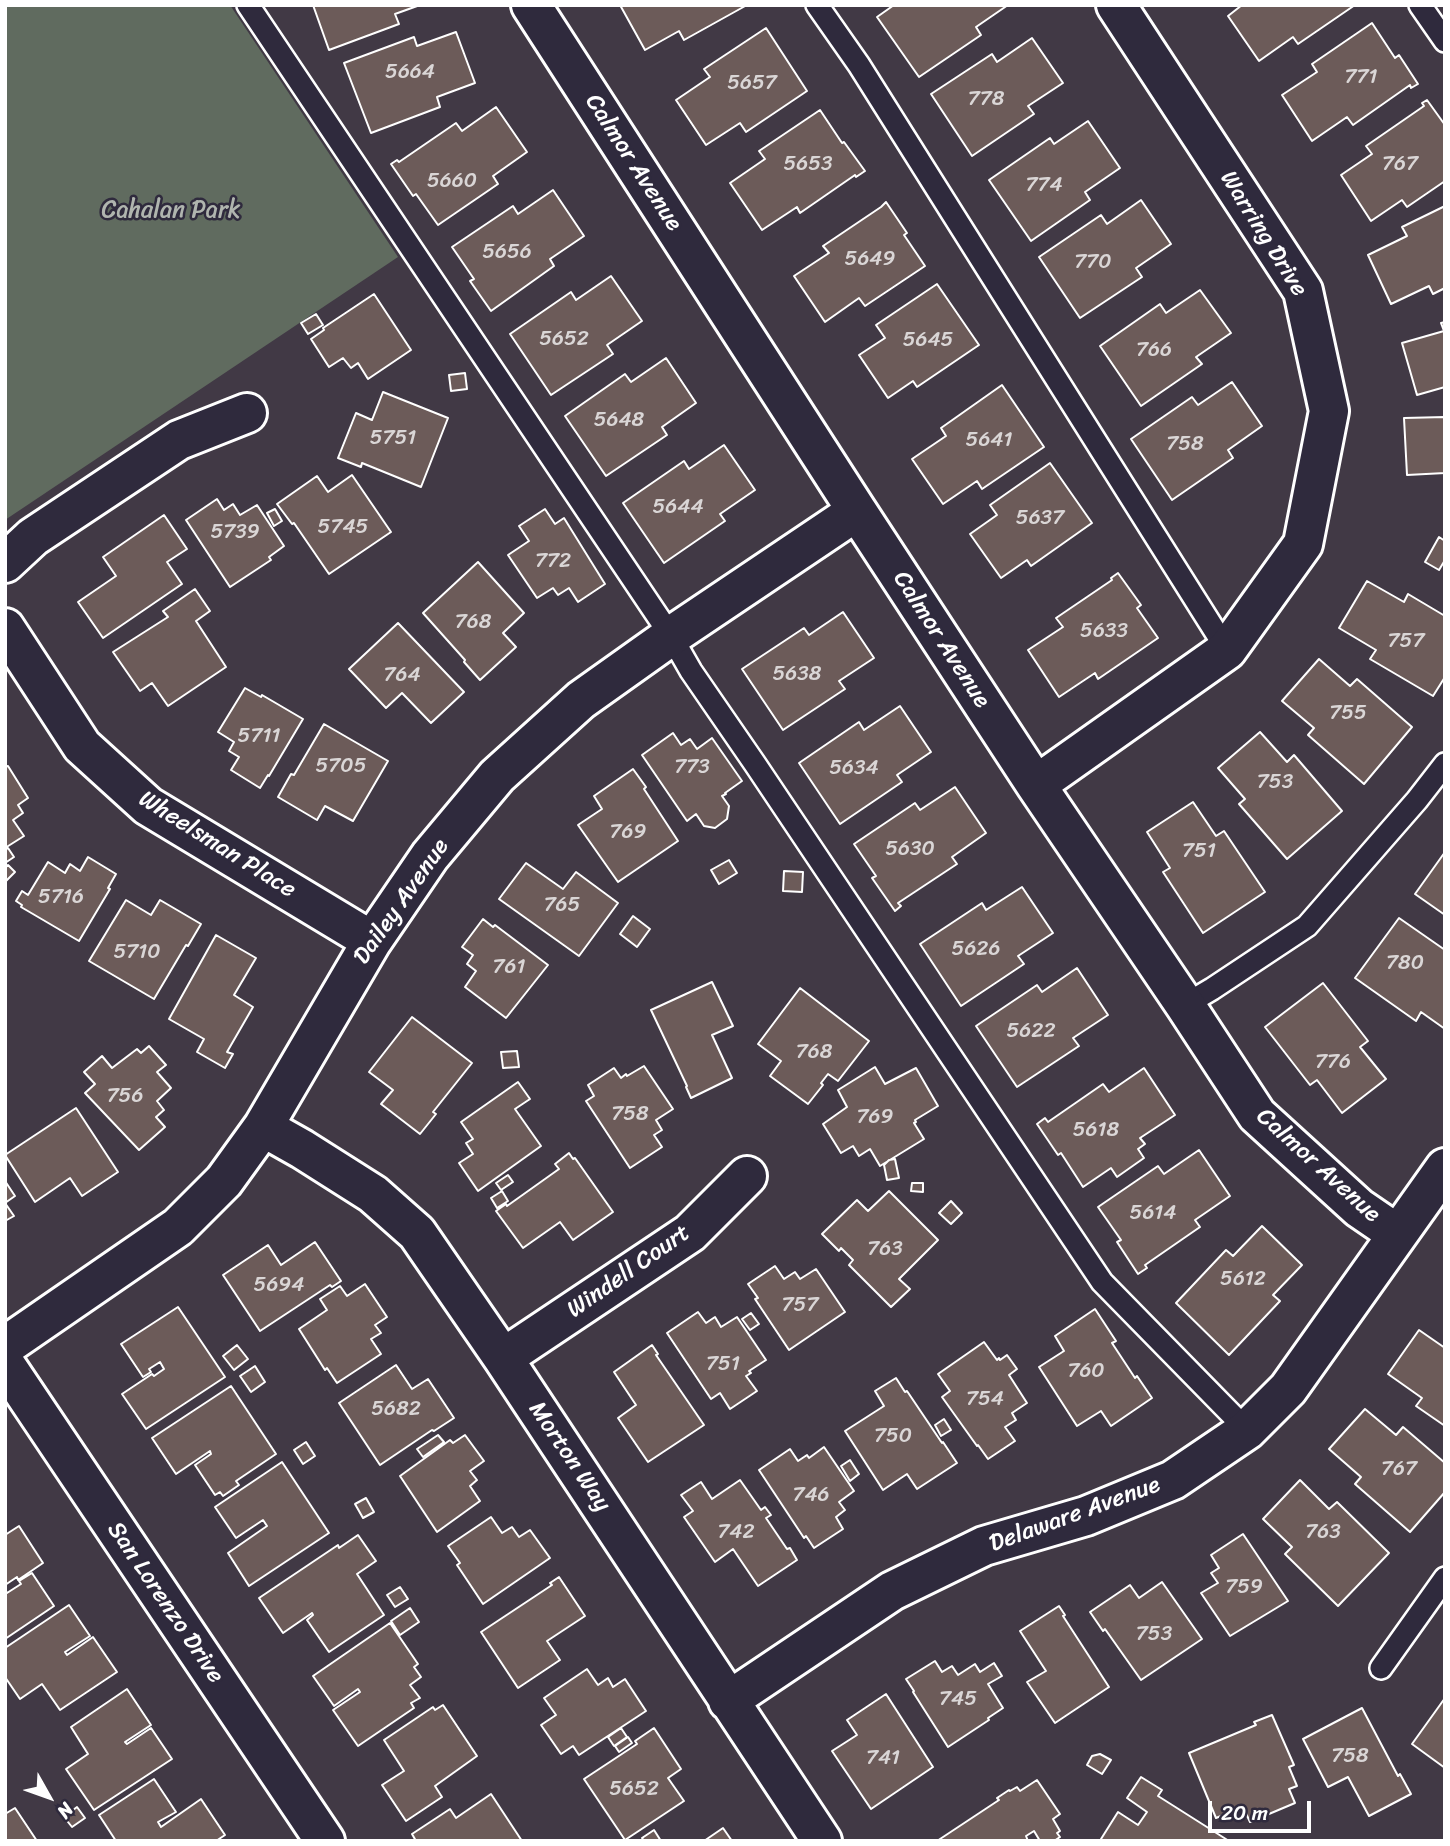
<!DOCTYPE html>
<html>
<head>
<meta charset="utf-8">
<style>
  body { margin:0 }
  #map { position:relative; width:1450px; height:1846px; overflow:hidden; background:#413945; font-family:Sriracha,sans-serif }
  canvas { display:block }
  .frame { position:absolute; inset:0; border:7px solid #fff; pointer-events:none }
  .north { position:absolute; left:14px; top:1762px; width:70px; height:70px; -webkit-text-stroke:5px #2f2a3d; paint-order:stroke; rotate:130deg; font-size:19px; font-weight:700; line-height:28px; text-align:center; color:#fff }
  .north::after { content:''; display:block; margin:auto; width:24px; height:32px; background:#fff; clip-path:polygon(50% 0,100% 100%,50% 72%,0 100%) }
  .scale { position:absolute; left:1208px; top:1801px; width:103px; height:32px; box-sizing:border-box; border:4px solid #fff; border-top:0; padding-left:9px; font-size:21px; line-height:24px; white-space:nowrap; color:#fff; -webkit-text-stroke:5px #2f2a3d; paint-order:stroke }
</style>
</head>
<body>
<div id="map">
<canvas width="1450" height="1846"></canvas>
<div class="frame"></div>
<div class="north">N</div>
<div class="scale">20 m</div>
</div>
<script>
const ctx = document.querySelector('canvas').getContext('2d');
ctx.lineJoin = 'round';
function fill(path, color) { ctx.fillStyle = color; ctx.fill(path, 'evenodd'); }
function stroke(path, color, width, dash) { ctx.strokeStyle = color; ctx.lineWidth = width; ctx.lineCap = dash ? 'butt' : 'round'; ctx.setLineDash(dash || []); ctx.stroke(path); }
function drawText(font, color, halo, rows, align = 'center') {
  ctx.font = font + ' Sriracha,sans-serif'; ctx.lineWidth = 5; ctx.setLineDash([]); ctx.textBaseline = 'middle'; ctx.strokeStyle = halo; ctx.fillStyle = color; for (const [text, x, y, turn = 0] of rows) {
    ctx.save(); ctx.translate(x, y); ctx.rotate((+turn || 0) * Math.PI / 180); ctx.textAlign = isNaN(turn) ? turn : align; if (halo) ctx.strokeText(text, 0, 0); ctx.fillText(text, 0, 0); ctx.restore();
  }
}
const green = new Path2D(`
  M5 5H230L398 257 5 520Z`);
const building = new Path2D(`
  M313 5H420L395 14 399 24 329 50Z
  M620 5H747L684 40 679 31 645 50Z
  M894 5H1008L976 27 981 35 919 77 877 17Z
  M1242 5H1355L1298 44 1293 37 1259 61 1228 16Z
  M1372 23 1395 58 1399 55 1418 84 1411 88 1410 85 1353 125 1347 117 1312 141 1282 95 1317 72 1312 64Z
  M766 28 807 91 746 132 740 123 706 145 676 100 710 77 704 69Z
  M456 32 475 83 437 97 440 107 371 133 344 63 414 37 417 46Z
  M1032 38 1063 83 1028 106 1034 114 972 156 931 94 992 54 997 62Z
  M1427 100 1445 125V181L1407 207 1402 200 1371 221 1341 175 1372 154 1366 146 1424 106 1422 103Z
  M496 107 527 152 493 176 498 184 438 225 416 194 413 196 391 164 397 160 399 162 456 123 462 131Z
  M820 110 842 143 844 142 865 171 856 177 855 175 800 213 797 207 762 230 730 183 765 159 759 151Z
  M1088 121 1120 168 1085 192 1090 200 1031 241 989 180 1050 138 1054 144Z
  M553 190 584 236 550 259 554 266 491 311 470 281 474 279 452 247 513 206 518 214Z
  M1141 200 1171 244 1136 268 1142 277 1080 318 1039 257 1101 215 1107 224Z
  M886 202 907 233 904 235 925 266 865 306 859 298 825 322 794 276 829 253 823 246 881 207Z
  M1445 206V288L1433 294 1429 286 1391 304 1368 255 1407 236 1402 227Z
  M611 276 642 321 607 345 613 354 551 395 510 334 571 292 576 300Z
  M937 284 979 345 917 387 913 381 888 398 859 355 885 338 876 325Z
  M1200 290 1231 333 1196 357 1202 364 1141 406 1100 346 1160 304 1166 313Z
  M374 294 411 350 368 379 358 363 351 368 343 358 329 367 311 339 324 330 323 328Z
  M316 314 323 325 308 334 301 323Z
  M1445 322V387L1417 395 1402 343 1444 331 1441 323Z
  M666 358 696 403 662 427 667 435 606 476 565 416 625 374 631 382Z
  M465 373 467 389 451 391 449 375Z
  M1232 382 1262 426 1228 450 1233 458 1172 500 1131 439 1192 397 1198 405Z
  M1002 385 1044 447 982 489 977 481 943 504 912 459 946 436 941 428Z
  M383 392 448 418 421 487 362 463 361 467 338 458 356 413 372 420Z
  M1445 417V473L1407 475 1404 418Z
  M724 445 755 490 720 514 725 521 664 563 623 503 684 461 689 469Z
  M1050 463 1092 523 1031 566 1027 560 1001 578 970 534 997 515 990 505Z
  M352 475 391 532 329 574 294 523 292 524 277 504 317 476 328 492Z
  M217 499 224 510 233 504 240 515 257 505 284 546 269 557 271 560 230 587 186 520Z
  M275 509 282 521 274 526 267 513Z
  M545 509 555 524 564 518 605 584 578 602 569 588 558 595 553 588 537 598 508 555 529 541 519 526Z
  M164 515 187 549 167 562 182 584 103 638 78 602 116 576 103 557Z
  M1439 537 1445 541V560L1439 570 1425 562Z
  M478 562 524 613 503 633 516 647 480 680 464 662 465 660 423 613Z
  M1118 573 1141 605 1137 608 1158 638 1098 679 1095 673 1059 697 1028 650 1063 627 1056 618 1112 580 1111 578Z
  M1367 581 1404 602 1408 594 1445 616V677L1433 696 1370 659 1376 650 1339 628Z
  M195 589 210 611 196 621 226 667 168 706 152 683 140 691 113 652 168 617 163 611Z
  M843 612 874 658 839 681 845 689 783 730 742 669 804 628 809 635Z
  M398 623 464 692 431 723 402 693 386 708 349 669Z
  M1319 659 1350 686 1357 679 1412 727 1364 784 1308 735 1314 728 1282 701Z
  M245 688 261 697 262 695 303 719 269 776 268 775 260 788 231 770 239 757 229 751 234 742 218 732Z
  M900 706 931 752 897 775 902 782 840 824 799 763 859 722 864 730Z
  M324 724 388 761 353 821 325 806 317 820 278 797 291 774 294 775Z
  M1260 732 1287 762 1294 755 1342 811 1287 859 1239 804 1245 799 1218 768Z
  M673 733 681 745 690 739 697 749 712 738 742 781 725 793 726 794 722 796 729 806 727 819 715 828 704 826 696 814 687 821 642 755Z
  M8 766 28 798 18 805 23 813 13 820 24 836 5 848V767Z
  M633 769 646 787 644 789 678 841 618 882 578 825 602 809 594 796Z
  M955 787 986 833 952 857 957 864 898 903 901 906 895 911 872 878 876 876 854 844 915 803 920 810Z
  M1193 802 1216 836 1224 831 1265 892 1203 933 1163 872 1170 868 1147 832Z
  M8 848 14 857 5 863V850Z
  M1445 852V915L1415 894Z
  M88 857 116 874 108 888 110 889 79 941 21 907 22 905 16 901 22 891 28 895 48 862 65 873 70 864 80 871Z
  M729 860 737 873 719 884 711 870Z
  M526 863 563 889 576 872 618 903 579 956 499 899Z
  M8 865 15 872 5 882V868Z
  M784 871 803 872 802 892 783 891Z
  M1022 887 1053 933 1018 956 1024 964 961 1006 920 944 982 903 986 910Z
  M126 900 151 915 160 900 201 924 188 946 186 945 154 999 89 961Z
  M633 916 650 929 637 947 620 934Z
  M1399 918 1445 950V1029L1421 1012 1416 1021 1355 978Z
  M483 919 493 927 495 925 548 965 506 1018 465 987 476 971 467 964 473 955 462 947Z
  M216 935 256 958 234 995 253 1007 227 1052 233 1054 225 1068 197 1052 204 1039 169 1019Z
  M1077 968 1108 1015 1073 1038 1079 1046 1017 1087 976 1026 1037 985 1042 992Z
  M712 982 733 1026 712 1035 732 1078 691 1098 686 1087 687 1086 651 1010Z
  M1323 983 1368 1041 1360 1047 1386 1079 1342 1113 1317 1080 1310 1085 1265 1027Z
  M800 988 869 1041 838 1081 828 1074 821 1083 823 1085 808 1104 770 1076 781 1061 758 1044Z
  M412 1017 472 1063 433 1112 436 1114 420 1134 381 1104 393 1090 369 1072Z
  M149 1046 166 1065 157 1072 171 1088 157 1101 164 1110 156 1117 165 1127 139 1150 85 1093 95 1084 84 1072 102 1056 112 1068 137 1049 141 1053Z
  M517 1051 519 1067 503 1068 501 1052Z
  M644 1066 673 1109 656 1120 662 1130 654 1135 662 1147 630 1168 586 1101 594 1096 588 1085 614 1068 621 1078 626 1074 627 1076Z
  M875 1067 885 1084 916 1068 938 1106 915 1120 916 1122 914 1123 924 1139 880 1166 870 1149 859 1156 853 1146 841 1153 823 1124 847 1107 838 1090Z
  M1144 1068 1175 1115 1140 1138 1145 1144 1138 1149 1144 1158 1117 1177 1111 1168 1083 1187 1061 1153 1058 1155 1037 1124 1045 1118 1048 1122 1103 1084 1109 1092Z
  M518 1082 530 1099 515 1109 541 1146 478 1191 459 1163 473 1154 466 1143 473 1139 461 1122Z
  M76 1108 118 1172 82 1196 70 1178 35 1202 5 1155Z
  M1199 1150 1230 1196 1195 1220 1200 1227 1145 1265 1147 1268 1138 1274 1117 1242 1121 1240 1098 1207 1158 1166 1164 1174Z
  M569 1153 573 1159 575 1158 613 1212 573 1240 560 1222 523 1248 496 1211 506 1204 507 1206 559 1169 555 1164Z
  M895 1159 899 1178 887 1180 884 1165 889 1160Z
  M508 1175 513 1182 501 1190 496 1183Z
  M5 1181 15 1196 5 1203Z
  M912 1183H923V1192L911 1191Z
  M502 1191 508 1201 497 1208 491 1198Z
  M889 1191 938 1240 899 1279 910 1289 891 1307 849 1265 853 1260 841 1248 839 1251 822 1234 857 1200 868 1211Z
  M951 1201 962 1213 951 1224 939 1213Z
  M5 1203 14 1216 5 1221Z
  M1262 1226 1302 1265 1273 1295 1280 1301 1229 1355 1176 1303 1226 1250 1233 1256Z
  M315 1242 341 1281 332 1287 330 1285 260 1331 223 1275 268 1245 281 1265Z
  M775 1266 784 1279 795 1272 800 1279 816 1269 845 1312 789 1350 755 1299 758 1298 748 1284Z
  M365 1284 387 1317 375 1325 381 1333 371 1339 381 1354 337 1383 327 1368 325 1370 299 1329 327 1310 320 1299 340 1286 347 1296Z
  M178 1307 225 1377 146 1429 122 1394 152 1374 154 1376 164 1369 160 1362 149 1369 151 1372 143 1377 121 1344Z
  M1095 1309 1116 1341 1112 1343 1135 1378 1137 1376 1152 1398 1111 1426 1101 1411 1077 1426 1039 1367 1064 1351 1055 1336Z
  M698 1312 706 1323 715 1317 721 1327 737 1317 766 1360 749 1371 751 1373 746 1376 757 1391 730 1409 720 1393 711 1399 667 1333Z
  M751 1313 759 1324 750 1330 742 1319Z
  M1419 1330 1445 1348V1426L1416 1406 1422 1398 1388 1374Z
  M984 1342 997 1360 999 1358 1000 1360 1007 1355 1017 1369 1009 1375 1027 1403 1012 1413 1016 1420 1005 1427 1015 1441 988 1459 978 1445 977 1446 942 1397 950 1391 938 1374Z
  M237 1345 248 1359 234 1370 223 1356Z
  M652 1345 658 1354 656 1355 704 1425 648 1462 618 1418 636 1405 614 1372Z
  M396 1365 412 1389 428 1379 454 1418 434 1431 432 1430 380 1465 339 1403Z
  M255 1366 265 1382 251 1392 240 1376Z
  M896 1378 905 1392 907 1391 942 1443 943 1442 957 1463 917 1489 907 1474 883 1490 845 1431 884 1406 875 1391Z
  M231 1386 276 1454 236 1481 239 1485 223 1496 220 1492 215 1495 195 1465 211 1454 210 1451 176 1474 152 1438Z
  M1365 1409 1396 1435 1403 1427 1445 1463V1492L1410 1532 1355 1484 1361 1477 1329 1449Z
  M944 1419 951 1430 941 1436 935 1425Z
  M438 1435 444 1442 423 1457 417 1449Z
  M465 1435 484 1461 470 1471 477 1480 470 1486 480 1501 437 1532 400 1476 450 1440 453 1443Z
  M306 1442 315 1456 303 1464 294 1450Z
  M824 1447 854 1491 839 1502 845 1510 836 1517 843 1529 814 1548 806 1536 804 1538 759 1470 790 1449 798 1461 807 1455 809 1458Z
  M850 1460 859 1474 850 1481 841 1466Z
  M282 1462 329 1533 249 1586 228 1553 267 1526 263 1520 236 1538 215 1507Z
  M740 1480 761 1510 765 1507 771 1515 766 1518 787 1549 790 1548 797 1560 758 1586 733 1549 715 1562 684 1517 693 1511 681 1495 701 1482 712 1499Z
  M1300 1480 1329 1509 1337 1502 1389 1553 1338 1606 1285 1554 1292 1547 1263 1519Z
  M366 1498 374 1512 363 1518 355 1504Z
  M491 1517 502 1533 512 1527 519 1537 530 1530 550 1558 483 1604 457 1565 460 1563 448 1546Z
  M19 1526 43 1563 18 1580 17 1577 5 1585V1535Z
  M1243 1534 1288 1601 1230 1636 1201 1593 1218 1583 1211 1573 1219 1568 1211 1555Z
  M358 1535 376 1561 357 1574 384 1615 329 1652 307 1620 313 1615 312 1613 283 1633 259 1598 338 1545 339 1548Z
  M32 1573 54 1606 5 1639V1590L7 1593 21 1584 19 1581Z
  M559 1577 585 1616 547 1641 560 1660 518 1688 481 1632 552 1585 550 1583Z
  M1162 1582 1202 1639 1141 1680 1105 1629 1103 1631 1090 1612 1130 1585 1139 1598Z
  M400 1587 408 1599 395 1607 387 1595Z
  M69 1605 90 1636 65 1652 67 1655 93 1637 117 1672 60 1710 42 1684 20 1699 5 1677V1648Z
  M1059 1606 1065 1615 1063 1616 1109 1687 1055 1723 1027 1682 1046 1671 1020 1631Z
  M410 1608 419 1622 400 1635 391 1621Z
  M390 1623 418 1664 414 1667 421 1677 410 1685 420 1698 411 1703 414 1708 358 1746 333 1710 360 1692 358 1689 334 1706 313 1676Z
  M935 1661 942 1672 952 1666 958 1675 975 1664 980 1672 994 1663 1002 1676 988 1684 1003 1708 988 1718 989 1720 948 1747 913 1692 914 1691 906 1679Z
  M587 1669 598 1685 608 1678 613 1687 625 1679 646 1711 579 1755 573 1746 561 1754 541 1725 556 1715 544 1698Z
  M127 1689 151 1725 125 1742 127 1744 151 1728 172 1759 94 1810 66 1769 88 1754 71 1727Z
  M886 1694 933 1767 871 1809 832 1751 857 1735 847 1720Z
  M1445 1698V1768L1412 1744Z
  M443 1705 477 1756 435 1786 442 1797 406 1821 382 1785 404 1771 384 1740 433 1707 435 1710Z
  M1362 1708 1398 1776 1400 1774 1411 1794 1369 1816 1348 1777 1328 1787 1303 1739Z
  M1272 1715 1294 1765 1289 1767 1297 1786 1289 1789 1295 1803 1250 1822 1243 1807 1216 1818 1189 1753 1256 1725 1254 1722Z
  M621 1728 627 1737 614 1746 608 1737Z
  M654 1728 681 1769 668 1778 684 1801 625 1840 584 1779 637 1744 635 1741Z
  M628 1737 632 1743 619 1752 615 1746Z
  M1100 1754 1111 1760 1102 1774 1087 1765 1092 1756Z
  M1141 1777 1162 1790 1158 1796 1229 1841H1103L1101 1839 1118 1812 1138 1825 1147 1812 1127 1798Z
  M154 1779 176 1812 158 1822 161 1827 201 1799 225 1835 216 1841H116L99 1815Z
  M1037 1780 1060 1814 1053 1819 1060 1831 1057 1833 1060 1837 1054 1841H1040L1034 1831 1026 1836 1028 1841H937L999 1800 997 1798 1009 1790 1010 1791 1017 1787 1020 1791Z
  M491 1794 522 1841H416L412 1834 450 1809 456 1818Z
  M77 1807 85 1818 72 1827 64 1817Z
  M15 1808 37 1841H5V1814Z
  M723 1828 732 1841H704Z
  M654 1830 661 1841H644L642 1838Z`);
const service = new Path2D(`
  M248 5 671 636 691 671 755 764 1102 1282 1247 1430
  M817 5 859 65 1227 650
  M1420 5 1445 41
  M1185 1005 1212 989 1307 926 1417 800 1445 764
  M1381 1668 1445 1578`);
const minor = new Path2D(`
  M531 5 857 511 1036 785 1185 1005 1257 1115 1359 1208 1397 1234
  M5 563 33 537 179 440 247 413
  M5 628 82 746 148 806 372 941
  M1036 785 1227 650 1303 544 1329 411 1303 291 1116 5
  M263 1127 302 1149 373 1194 417 1233 503 1358 822 1841
  M5 1346 178 1227 224 1181 263 1127 372 941 430 856 497 776 581 700 671 636 857 511
  M503 1358 690 1233 747 1176
  M5 1364 325 1841
  M728 1701 892 1591 984 1546 1086 1516 1173 1480 1247 1430 1288 1389 1445 1168`);
const numberNames = [
  ["5664",410,73],
  ["771",1361,78],
  ["5657",752,84],
  ["778",986,100],
  ["5653",808,165],
  ["767",1400,165],
  ["5660",452,182],
  ["774",1044,186],
  ["5656",507,253],
  ["5649",870,260],
  ["770",1093,263],
  ["5652",564,340],
  ["5645",928,341],
  ["766",1154,351],
  ["5648",619,421],
  ["5751",393,439],
  ["5641",989,441],
  ["758",1185,445],
  ["5644",678,508],
  ["5637",1040,519],
  ["5745",343,528],
  ["5739",235,533],
  ["772",553,562],
  ["768",473,623],
  ["5633",1104,632],
  ["757",1406,642],
  ["5638",797,675],
  ["764",402,676],
  ["755",1348,714],
  ["5711",259,737],
  ["5705",341,767],
  ["773",692,768],
  ["5634",854,769],
  ["753",1275,783],
  ["769",628,833],
  ["5630",910,850],
  ["751",1199,852],
  ["5716",61,898],
  ["765",562,906],
  ["5626",976,950],
  ["5710",137,953],
  ["780",1405,964],
  ["761",509,968],
  ["5622",1031,1032],
  ["768",814,1053],
  ["776",1333,1063],
  ["756",125,1097],
  ["758",630,1115],
  ["769",875,1118],
  ["5618",1096,1131],
  ["5614",1153,1214],
  ["763",885,1250],
  ["5612",1243,1280],
  ["5694",279,1286],
  ["757",800,1306],
  ["751",723,1365],
  ["760",1086,1372],
  ["754",985,1400],
  ["5682",396,1410],
  ["750",893,1437],
  ["767",1399,1470],
  ["746",811,1496],
  ["742",736,1533],
  ["763",1323,1533],
  ["759",1244,1588],
  ["753",1154,1635],
  ["745",958,1700],
  ["758",1350,1757],
  ["741",883,1759],
  ["5652",634,1790]
];
const streetNames = [
  ["Calmor Avenue",633,163,57],
  ["Warring Drive",1263,234,58],
  ["Calmor Avenue",941,640,57],
  ["Wheelsman Place",217,845,32],
  ["Dailey Avenue",402,902,-55],
  ["Calmor Avenue",1318,1166,42],
  ["Windell Court",629,1272,-35],
  ["Morton Way",569,1457,56],
  ["Delaware Avenue",1075,1515,-20],
  ["San Lorenzo Drive",165,1603,56]
];
const parkNames = [
  ["Cahalan Park",171,211]
];
fill(green, '#606b5f');
fill(building, '#6c5b59');
stroke(building, '#fff', 2);
stroke(service, '#fff', 26);
stroke(minor, '#fff', 44);
stroke(service, '#2f2a3d', 21);
stroke(minor, '#2f2a3d', 38);
drawText('21px', '#dad6d6', null, numberNames);
drawText('24px', '#fff', '#2f2a3d', streetNames);
drawText('24px', '#b0b5af', '#2f2a3d', parkNames);
</script>
</body>
</html>
